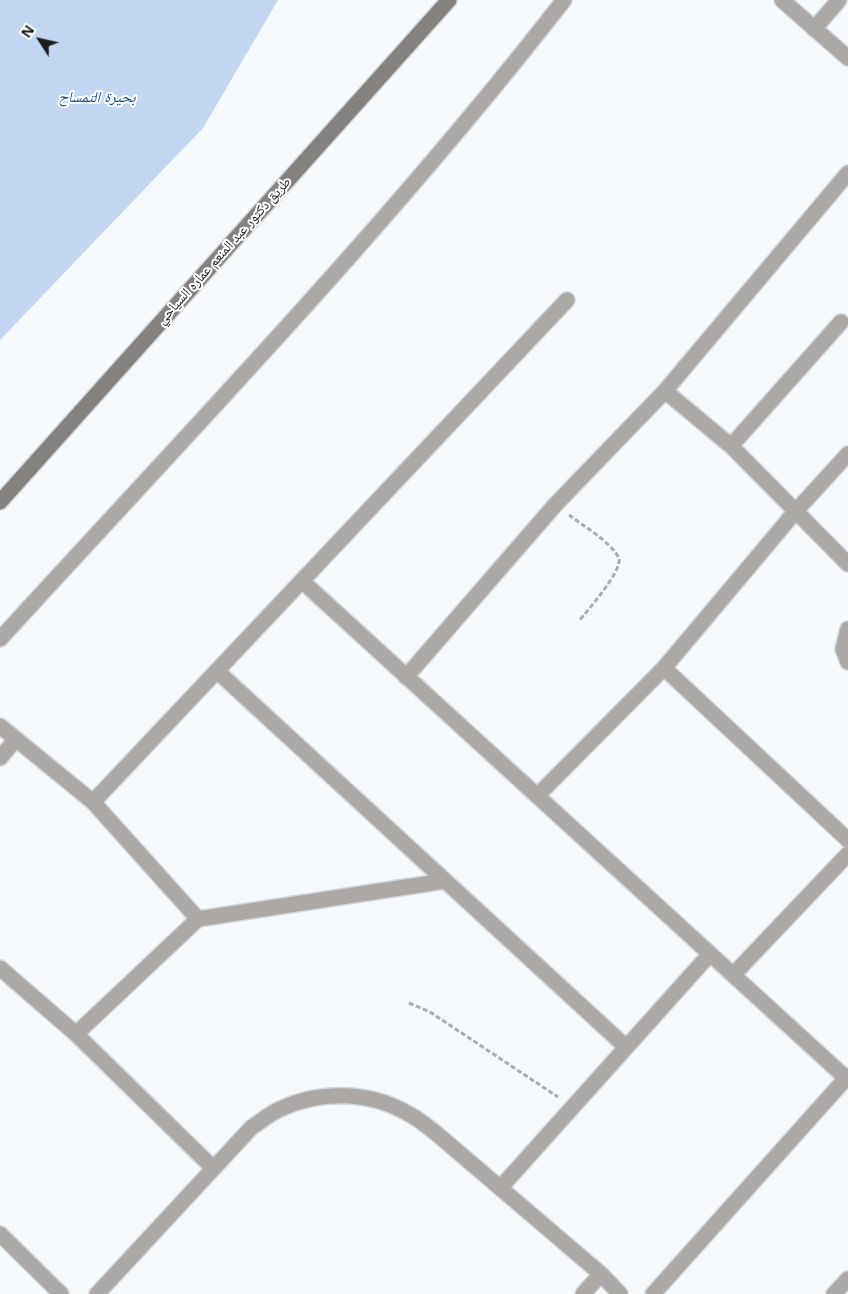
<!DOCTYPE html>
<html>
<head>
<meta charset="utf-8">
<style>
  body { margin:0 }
  #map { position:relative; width:848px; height:1294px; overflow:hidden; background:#f6fafe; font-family:"Noto Sans",sans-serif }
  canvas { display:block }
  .north { position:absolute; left:15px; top:15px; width:50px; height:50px; -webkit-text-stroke:4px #fff; paint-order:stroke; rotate:305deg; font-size:14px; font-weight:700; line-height:20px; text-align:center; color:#1a1c1e }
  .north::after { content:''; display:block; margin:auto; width:18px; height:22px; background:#1a1c1e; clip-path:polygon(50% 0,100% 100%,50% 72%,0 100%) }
</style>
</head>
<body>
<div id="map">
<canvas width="848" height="1294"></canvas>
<div class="north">N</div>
</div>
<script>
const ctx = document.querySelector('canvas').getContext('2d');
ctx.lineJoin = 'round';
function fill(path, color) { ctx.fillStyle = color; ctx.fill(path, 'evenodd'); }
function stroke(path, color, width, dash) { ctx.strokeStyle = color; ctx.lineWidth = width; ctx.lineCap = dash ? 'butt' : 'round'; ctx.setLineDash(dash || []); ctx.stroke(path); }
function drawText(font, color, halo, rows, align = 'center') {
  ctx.font = font + ' "Noto Sans","Noto Naskh Arabic",sans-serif'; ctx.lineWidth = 4; ctx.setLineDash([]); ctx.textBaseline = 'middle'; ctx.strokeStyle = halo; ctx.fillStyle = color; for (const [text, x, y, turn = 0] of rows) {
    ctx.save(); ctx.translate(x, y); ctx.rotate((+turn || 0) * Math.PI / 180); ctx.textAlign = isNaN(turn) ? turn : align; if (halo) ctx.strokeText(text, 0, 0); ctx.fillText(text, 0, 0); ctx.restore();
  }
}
const water = new Path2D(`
  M0 0H278L203 128 0 340Z`);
const path = new Path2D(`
  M569 515C581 524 615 545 619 559 622 571 588 610 579 621
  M409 1003 430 1012 558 1097`);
const minor = new Path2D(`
  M782 0 848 58
  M814 29 839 0
  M665 391 731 446 848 564
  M731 446 841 322
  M302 581 846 1078
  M848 629 843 649 848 662
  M0 639C191 430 390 224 564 0
  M664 668 848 840
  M217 671 626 1047
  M406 677 555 505 665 391 848 173
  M0 726 93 802 198 919
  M0 758 16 739
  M537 796 664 668 795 512 848 454
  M93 802 567 300
  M0 968 76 1034 213 1168
  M733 975 848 854
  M76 1034 198 919 445 881
  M501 1187 710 954
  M0 1234 61 1294
  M97 1294 251 1128C260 1122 269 1114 280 1109 320 1090 370 1091 409 1114 419 1119 428 1127 437 1134L601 1274 620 1294
  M583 1294 601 1274
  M653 1294 848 1076
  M834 1294 848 1279`);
const secondary = new Path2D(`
  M0 502 449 0`);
const streetNames = [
  ["طريق دكتور عبد المنعم عماره السياحي",224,251,-48]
];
const waterNames = [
  ["بحيرة التمساح",97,98]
];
fill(water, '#c2d6f1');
stroke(minor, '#d3d6da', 18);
stroke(secondary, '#d3d6da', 18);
stroke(path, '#aaadb1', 3, [5, 2.5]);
stroke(minor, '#aba8a6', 15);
stroke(secondary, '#85817f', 15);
drawText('14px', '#1a1c1e', '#fff', streetNames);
drawText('italic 15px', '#0e4a97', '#fff', waterNames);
</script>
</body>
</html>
